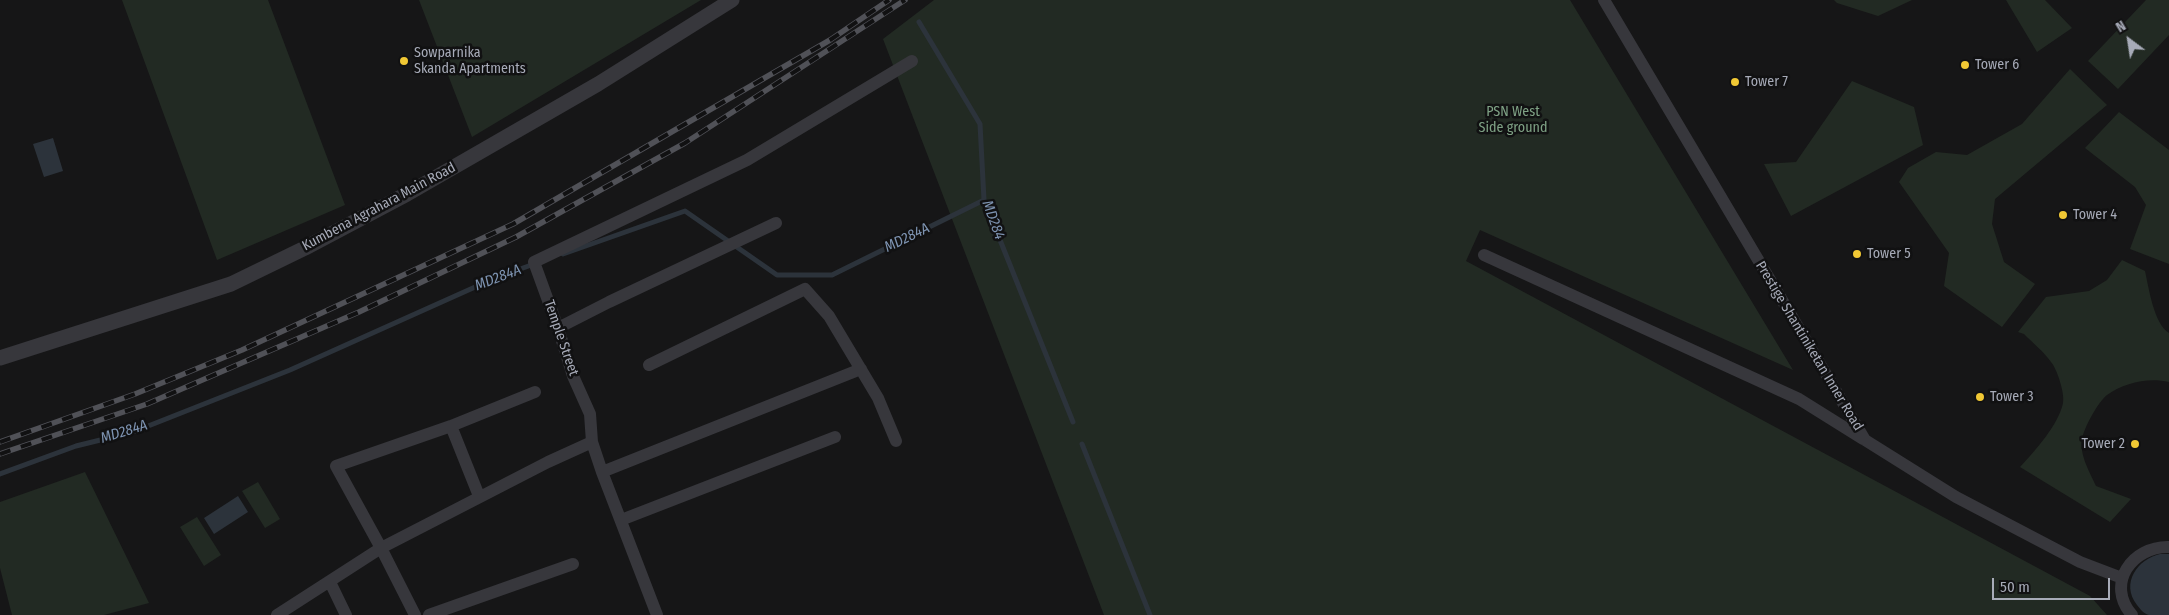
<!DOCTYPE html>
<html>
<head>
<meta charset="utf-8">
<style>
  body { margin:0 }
  #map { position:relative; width:2169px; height:615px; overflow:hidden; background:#161617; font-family:"Fira Sans Condensed",sans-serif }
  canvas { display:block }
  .north { position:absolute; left:2104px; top:15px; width:50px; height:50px; -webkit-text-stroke:4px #111112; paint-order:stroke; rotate:329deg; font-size:14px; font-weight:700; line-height:20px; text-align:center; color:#a7abb8 }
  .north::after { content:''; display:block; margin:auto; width:18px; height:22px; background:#a7abb8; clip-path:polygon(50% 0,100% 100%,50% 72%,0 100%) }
  .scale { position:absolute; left:1992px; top:578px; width:118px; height:22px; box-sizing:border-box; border:2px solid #a7abb8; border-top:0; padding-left:6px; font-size:15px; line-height:18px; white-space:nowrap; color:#a7abb8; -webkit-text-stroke:4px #111112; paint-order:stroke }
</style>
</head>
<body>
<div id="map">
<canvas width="2169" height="615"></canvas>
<div class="north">N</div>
<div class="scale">50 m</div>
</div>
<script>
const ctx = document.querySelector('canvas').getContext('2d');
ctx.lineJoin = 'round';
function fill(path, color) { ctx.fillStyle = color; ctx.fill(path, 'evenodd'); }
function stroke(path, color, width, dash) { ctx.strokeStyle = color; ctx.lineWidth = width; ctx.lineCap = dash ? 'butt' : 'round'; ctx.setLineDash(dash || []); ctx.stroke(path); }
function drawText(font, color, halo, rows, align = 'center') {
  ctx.font = font + ' "Fira Sans Condensed",sans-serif'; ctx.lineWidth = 5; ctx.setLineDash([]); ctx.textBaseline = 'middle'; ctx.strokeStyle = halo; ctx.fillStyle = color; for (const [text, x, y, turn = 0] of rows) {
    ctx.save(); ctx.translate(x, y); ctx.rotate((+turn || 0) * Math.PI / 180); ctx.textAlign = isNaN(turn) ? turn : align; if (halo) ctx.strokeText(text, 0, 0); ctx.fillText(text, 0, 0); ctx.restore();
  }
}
const green = new Path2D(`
  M122 0H268L345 205 217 260Z
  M419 0H701L472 137Z
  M934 0H1570L1793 370 1480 230 1466 261 2090 596 2107 615H1104L883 39Z
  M1834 0H1912L1878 16 1837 3Z
  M2006 0H2045L2072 28 2037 52Z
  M2146 0H2169V35L2118 89 2088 61Z
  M2070 69 2107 105 1995 199 1992 224 2004 262 2035 284 2002 327 1944 286 1949 253 1899 182 1908 168 1936 152 1967 155 2022 124Z
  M1852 81 1914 107 1923 145 1791 216 1764 164 1796 162Z
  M2119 112 2169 150V264L2130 249 2146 205 2135 187 2085 148Z
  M2122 260 2145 271C2149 289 2154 324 2169 333V382C2148 377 2124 383 2107 395 2098 402 2084 428 2082 439 2079 454 2090 473 2096 486L2131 499 2110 522 2020 467C2035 451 2059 424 2063 403 2065 393 2057 369 2051 362 2044 352 2033 343 2024 334L2018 332 2046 297 2089 291 2107 280Z
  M85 472 149 603 104 615H12L0 568V502Z
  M258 482 280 519 265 528 242 491Z
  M197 517 221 555 204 566 180 527Z`);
const water = new Path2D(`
  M53 138 63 171 44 177 33 144Z
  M238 496 248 512 214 534 204 518Z
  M2160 554H2169V615C2163 615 2155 615 2149 615 2144 614 2140 609 2137 605 2120 583 2138 559 2160 554Z`);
const stream = new Path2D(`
  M919 22 980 124 984 200 1073 422
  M563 254 685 211 777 275H832L984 200
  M1082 444 1150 615
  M0 474 76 446 133 432 290 370 493 279 534 264`);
const minor = new Path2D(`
  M1604 0 1865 440 1956 497 2080 562 2122 578
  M1484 255 1799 399 1863 439
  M558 328 609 302 776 223
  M649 365 805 289 829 316 878 398 896 441
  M535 392 451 426 336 466 381 548 548 462 592 442
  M451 426 479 496
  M602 472 861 369
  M621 520 835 437
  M330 582 346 615
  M277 615 381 548 415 615
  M429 615 573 564
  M657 615 602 472 592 442 590 414 573 376 558 328 534 262 747 160 912 61
  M2132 615C2105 584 2132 546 2169 547`);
const tertiary = new Path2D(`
  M0 358 231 284 305 248 407 194 598 84 732 0`);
const rail = new Path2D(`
  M0 442 135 394 242 350 513 224 830 40 889 0
  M0 454 147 404 359 312 516 237 685 143 905 0`);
const markers = [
  [404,61,5,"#f1c834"],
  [1965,65,5,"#f1c834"],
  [1735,82,5,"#f1c834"],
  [2063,215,5,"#f1c834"],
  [1857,254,5,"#f1c834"],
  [1980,397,5,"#f1c834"],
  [2135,444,5,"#f1c834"]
];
const poiNames = [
  ["Sowparnika",414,53],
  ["Skanda Apartments",414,69],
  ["Tower 6",1975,65],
  ["Tower 7",1745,82],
  ["Tower 4",2073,215],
  ["Tower 5",1867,254],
  ["Tower 3",1990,397],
  ["Tower 2",2125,444,"right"]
];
const parkNames = [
  ["PSN West",1513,112],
  ["Side ground",1513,128]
];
const streetNames = [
  ["Kumbena Agrahara Main Road",379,207,-28],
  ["Temple Street",561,338,71],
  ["Prestige Shantiniketan Inner Road",1809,346,59]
];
const waterNames = [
  ["MD284",993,220,70],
  ["MD284A",907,238,-26],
  ["MD284A",498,278,-21],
  ["MD284A",124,432,-17]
];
fill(green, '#222a23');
fill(water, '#2c333b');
stroke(stream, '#2c333b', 5);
stroke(minor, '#37373c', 12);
stroke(tertiary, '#37373c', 15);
stroke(rail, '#505157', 5.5);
stroke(rail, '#111112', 4, [11]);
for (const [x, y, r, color] of markers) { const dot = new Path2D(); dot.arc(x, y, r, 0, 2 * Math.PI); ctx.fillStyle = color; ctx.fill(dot); stroke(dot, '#111112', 2); }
drawText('14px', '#a7abb8', '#111112', poiNames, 'left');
drawText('14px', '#7fa285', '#111112', parkNames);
drawText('14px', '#a7abb8', '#111112', streetNames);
drawText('italic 15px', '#7e94b2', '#111112', waterNames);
</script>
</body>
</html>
